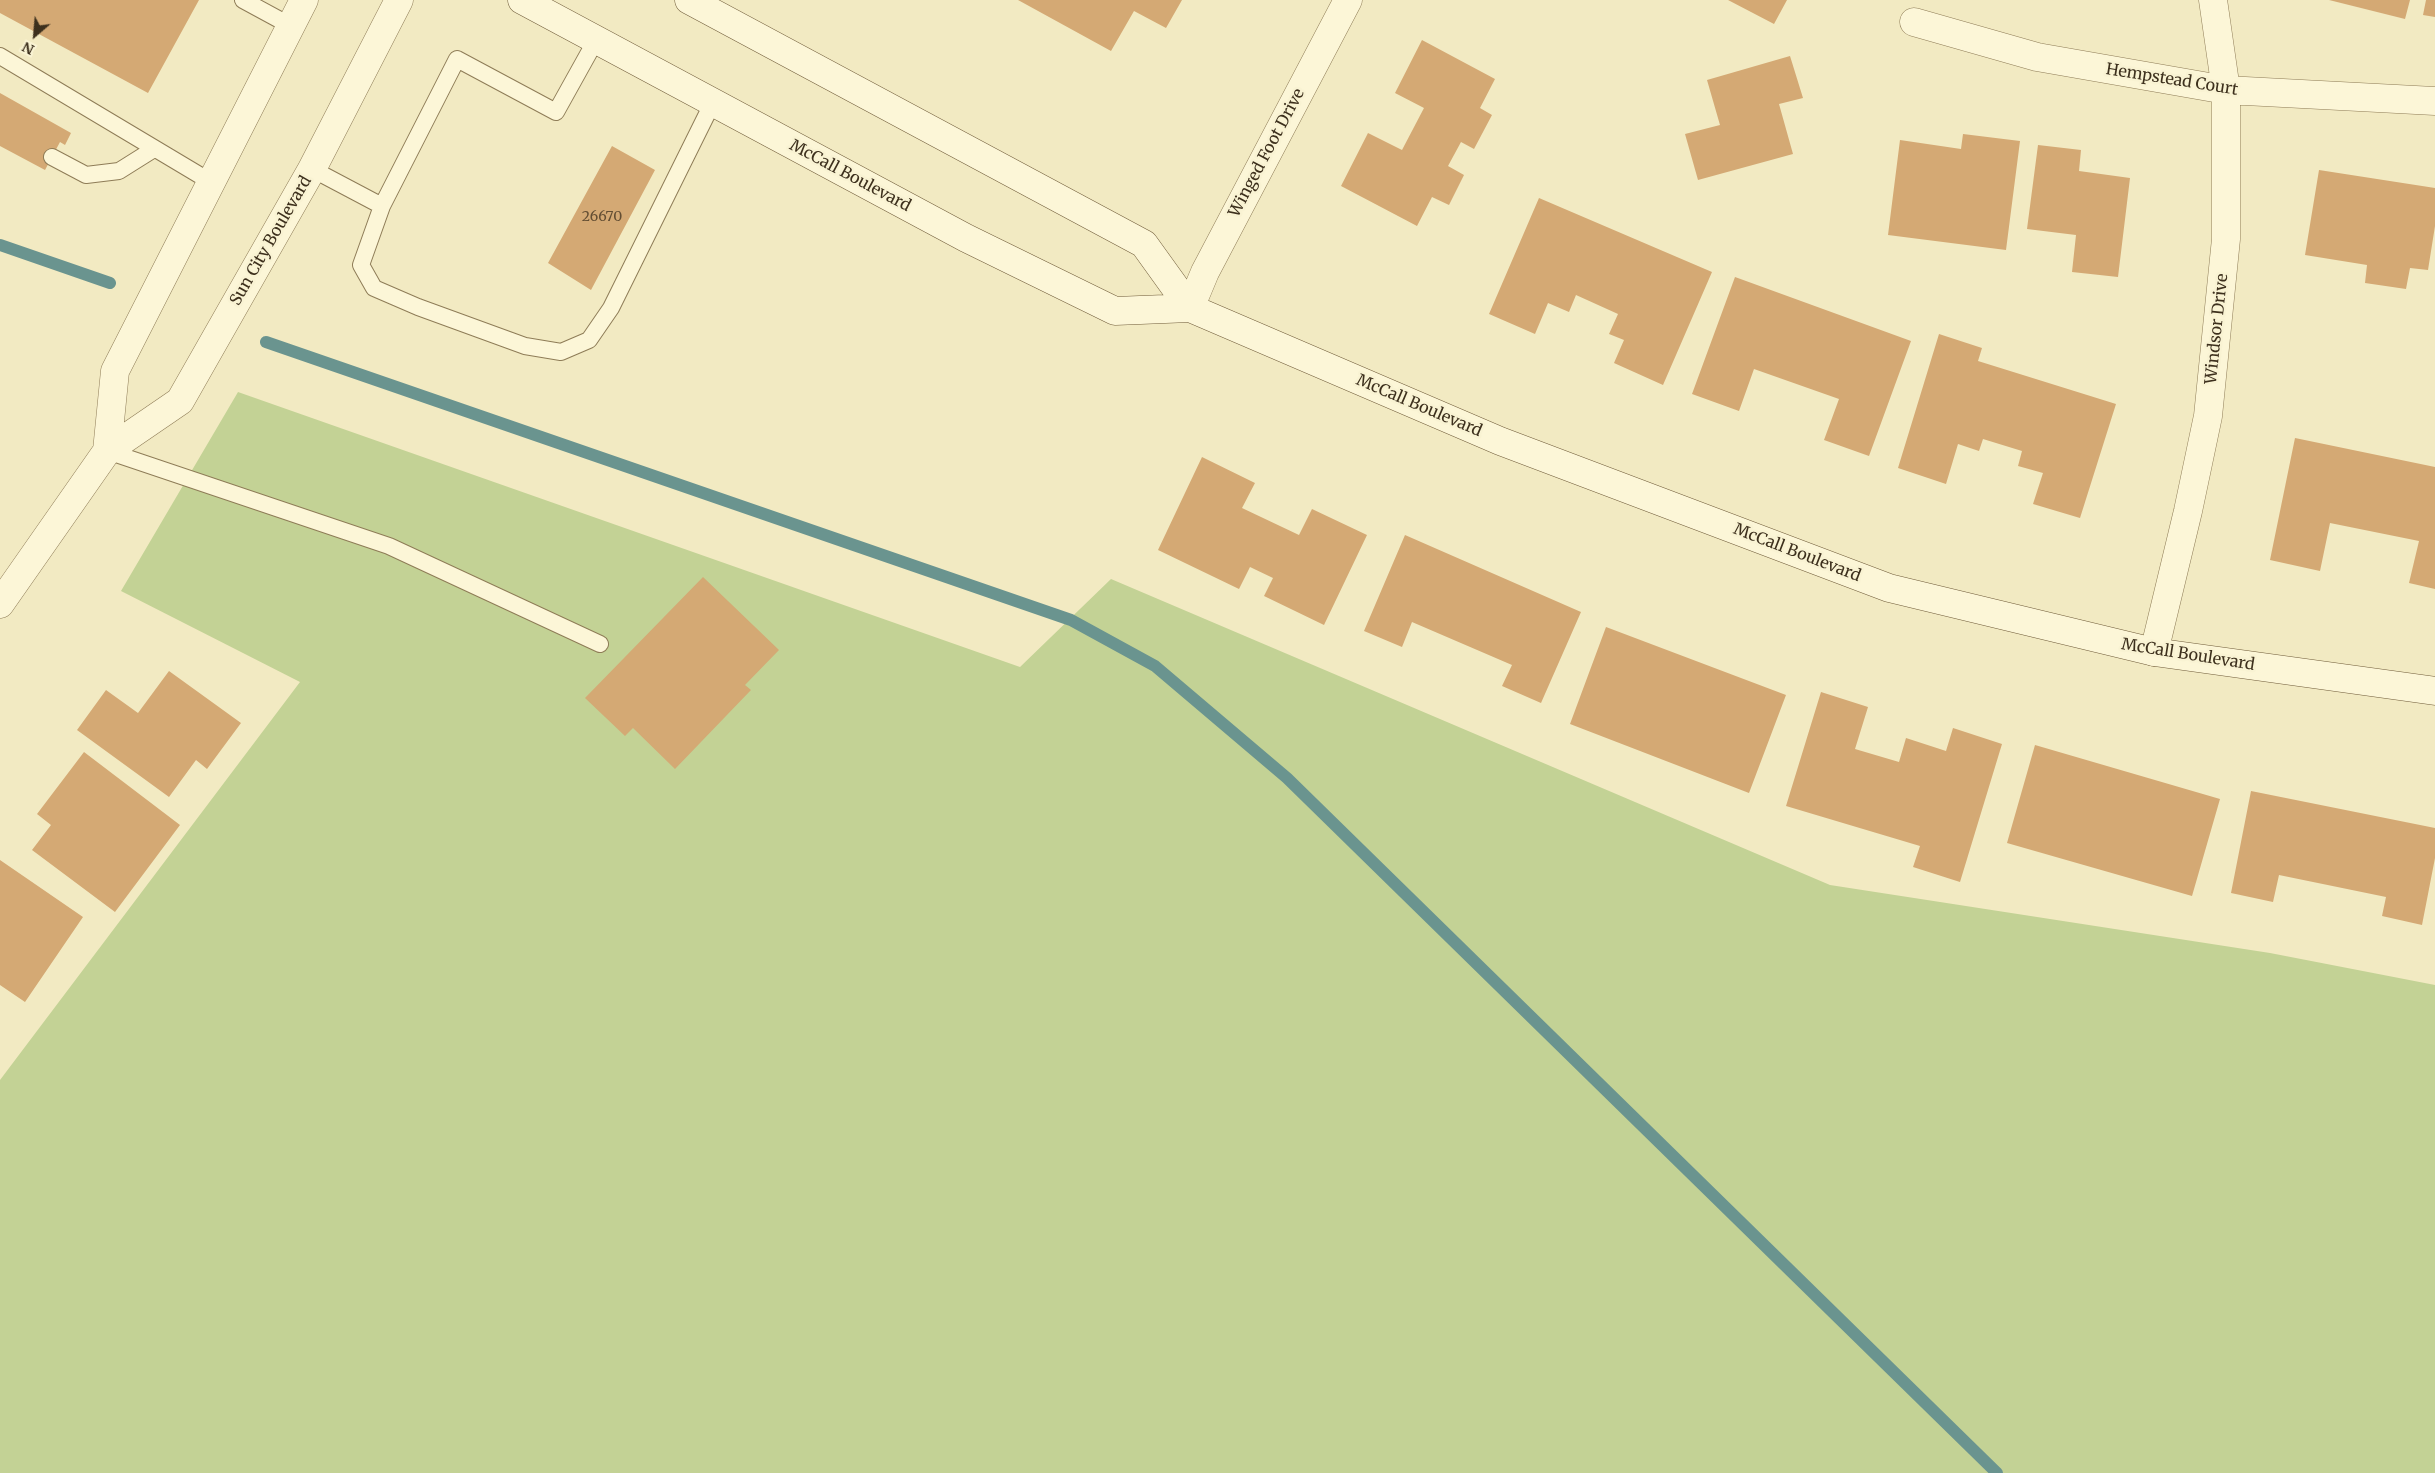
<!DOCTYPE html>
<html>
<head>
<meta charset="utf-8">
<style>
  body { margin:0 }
  #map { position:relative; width:2435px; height:1473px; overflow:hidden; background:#f2eac2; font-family:Merriweather,serif }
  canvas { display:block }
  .north { position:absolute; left:10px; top:10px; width:50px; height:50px; -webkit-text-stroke:4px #f9f3d3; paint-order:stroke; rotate:207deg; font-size:14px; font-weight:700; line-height:20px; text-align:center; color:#3d301d }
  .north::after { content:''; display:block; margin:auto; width:18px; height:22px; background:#3d301d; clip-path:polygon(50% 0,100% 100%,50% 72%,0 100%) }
</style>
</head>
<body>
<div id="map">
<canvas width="2435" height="1473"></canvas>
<div class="north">N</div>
</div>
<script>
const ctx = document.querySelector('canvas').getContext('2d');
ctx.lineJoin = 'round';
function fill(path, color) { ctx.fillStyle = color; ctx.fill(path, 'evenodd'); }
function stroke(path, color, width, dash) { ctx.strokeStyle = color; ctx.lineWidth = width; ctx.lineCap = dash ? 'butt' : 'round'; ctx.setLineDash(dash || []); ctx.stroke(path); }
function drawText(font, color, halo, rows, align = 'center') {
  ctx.font = font + ' Merriweather,serif'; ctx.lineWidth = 5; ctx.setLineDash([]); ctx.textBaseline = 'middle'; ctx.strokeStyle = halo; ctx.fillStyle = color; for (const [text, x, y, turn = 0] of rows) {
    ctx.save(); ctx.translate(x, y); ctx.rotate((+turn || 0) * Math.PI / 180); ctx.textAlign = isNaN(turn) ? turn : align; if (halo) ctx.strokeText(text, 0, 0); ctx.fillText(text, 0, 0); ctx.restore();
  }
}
const green = new Path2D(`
  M238 392 1020 667 1111 579 1830 885 2270 953 2435 985V1473H0V1080L300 682 121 591Z`);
const stream = new Path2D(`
  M0 245 110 283
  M266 342 1071 620 1155 666 1287 778 1997 1473`);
const building = new Path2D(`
  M0 0H199L148 93 0 13Z
  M1018 0H1182L1166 28 1134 11 1111 51Z
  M1728 0H1787L1774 24Z
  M2329 0H2410L2405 19Z
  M2426 0H2435V17L2423 15Z
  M1422 40 1495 79 1480 108 1492 115 1474 149 1461 142 1448 166 1464 175 1449 205 1432 197 1417 226 1341 186 1368 133 1402 150 1424 108 1395 93Z
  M1790 56 1803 98 1779 104 1793 154 1698 180 1685 134 1720 125 1707 80Z
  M0 93 71 133 65 145 60 142 45 170 0 146Z
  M1963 134 2020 141 2006 250 1888 235 1900 140 1961 149Z
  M2038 145 2081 150 2079 171 2130 178 2118 277 2072 272 2076 235 2027 229Z
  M612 146 655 170 591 290 548 263Z
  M2319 170 2435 188V226L2428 270 2410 268 2406 289 2365 283 2367 265 2305 255Z
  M1539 198 1712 272 1663 385 1614 363 1624 340 1609 334 1618 314 1576 295 1569 312 1548 303 1535 334 1489 314Z
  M1735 277 1911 341 1869 456 1824 440 1839 399 1754 369 1739 411 1692 394Z
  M1939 334 1982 348 1978 361 2116 404 2080 518 2033 504 2043 473 2018 466 2022 451 1983 439 1979 451 1958 444 1946 484 1898 468Z
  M2295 438 2435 467V589L2409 583 2419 541 2330 523 2320 571 2270 560Z
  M1202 457 1255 483 1242 508 1299 535 1312 509 1367 535 1324 625 1264 596 1273 578 1250 567 1239 589 1158 550Z
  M1405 535 1581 612 1541 703 1502 686 1512 665 1412 622 1402 647 1364 631Z
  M703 577 779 650 745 685 751 690 675 769 633 728 625 736 585 698Z
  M1606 627 1786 695 1749 793 1570 724Z
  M169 671 241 723 207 769 196 760 169 797 77 730 106 690 138 713Z
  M1821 692 1868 707 1855 749 1899 762 1906 738 1946 751 1953 728 2002 744 1960 882 1913 867 1920 846 1786 806Z
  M2035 745 2220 799 2192 896 2007 843Z
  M84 752 180 825 115 912 32 850 51 825 37 814Z
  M2251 791 2435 828V858L2422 925 2382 916 2386 897 2279 875 2273 902 2231 893Z
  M0 860 83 917 25 1002 0 985Z`);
const service = new Path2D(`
  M243 0 291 26
  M0 56 211 182
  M52 157 86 175 119 171 154 149
  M312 169 382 206 457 59 556 112 596 40
  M382 206 361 265 374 288 418 307 525 346 561 352 589 340 611 308 713 102
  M107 451 389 546 600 644`);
const minor = new Path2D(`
  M1914 22 2037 57 2226 90 2435 101
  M1190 308 1205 272 1348 0
  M2154 652 2188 511 2208 416 2226 239V90L2213 0`);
const tertiary = new Path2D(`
  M107 451 115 371 304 0
  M0 604 107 451 180 401 312 169 399 0`);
const secondary = new Path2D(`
  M522 0 966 238 1115 311 1190 308 1500 441 1889 588 2154 652 2435 691
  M689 0 1144 244 1190 308`);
const numberNames = [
  ["26670",602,217]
];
const streetNames = [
  ["Hempstead Court",2172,80,9],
  ["Winged Foot Drive",1267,153,-62],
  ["McCall Boulevard",850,176,28],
  ["Sun City Boulevard",271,241,-60],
  ["Windsor Drive",2217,329,-84],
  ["McCall Boulevard",1419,406,23],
  ["McCall Boulevard",1797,553,21],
  ["McCall Boulevard",2188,655,9]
];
fill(green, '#c3d295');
stroke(stream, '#6a948f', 12);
fill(building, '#d4a974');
stroke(service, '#8e7c57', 18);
stroke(minor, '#8e7c57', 29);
stroke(tertiary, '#8e7c57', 29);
stroke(secondary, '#705c3a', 29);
stroke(service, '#fcf6d7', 16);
stroke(minor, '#fcf6d7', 28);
stroke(tertiary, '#fcf6d7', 28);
stroke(secondary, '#fcf6d7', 28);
drawText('14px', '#634e33', null, numberNames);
drawText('16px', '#3d301d', '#f9f3d3', streetNames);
</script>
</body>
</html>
